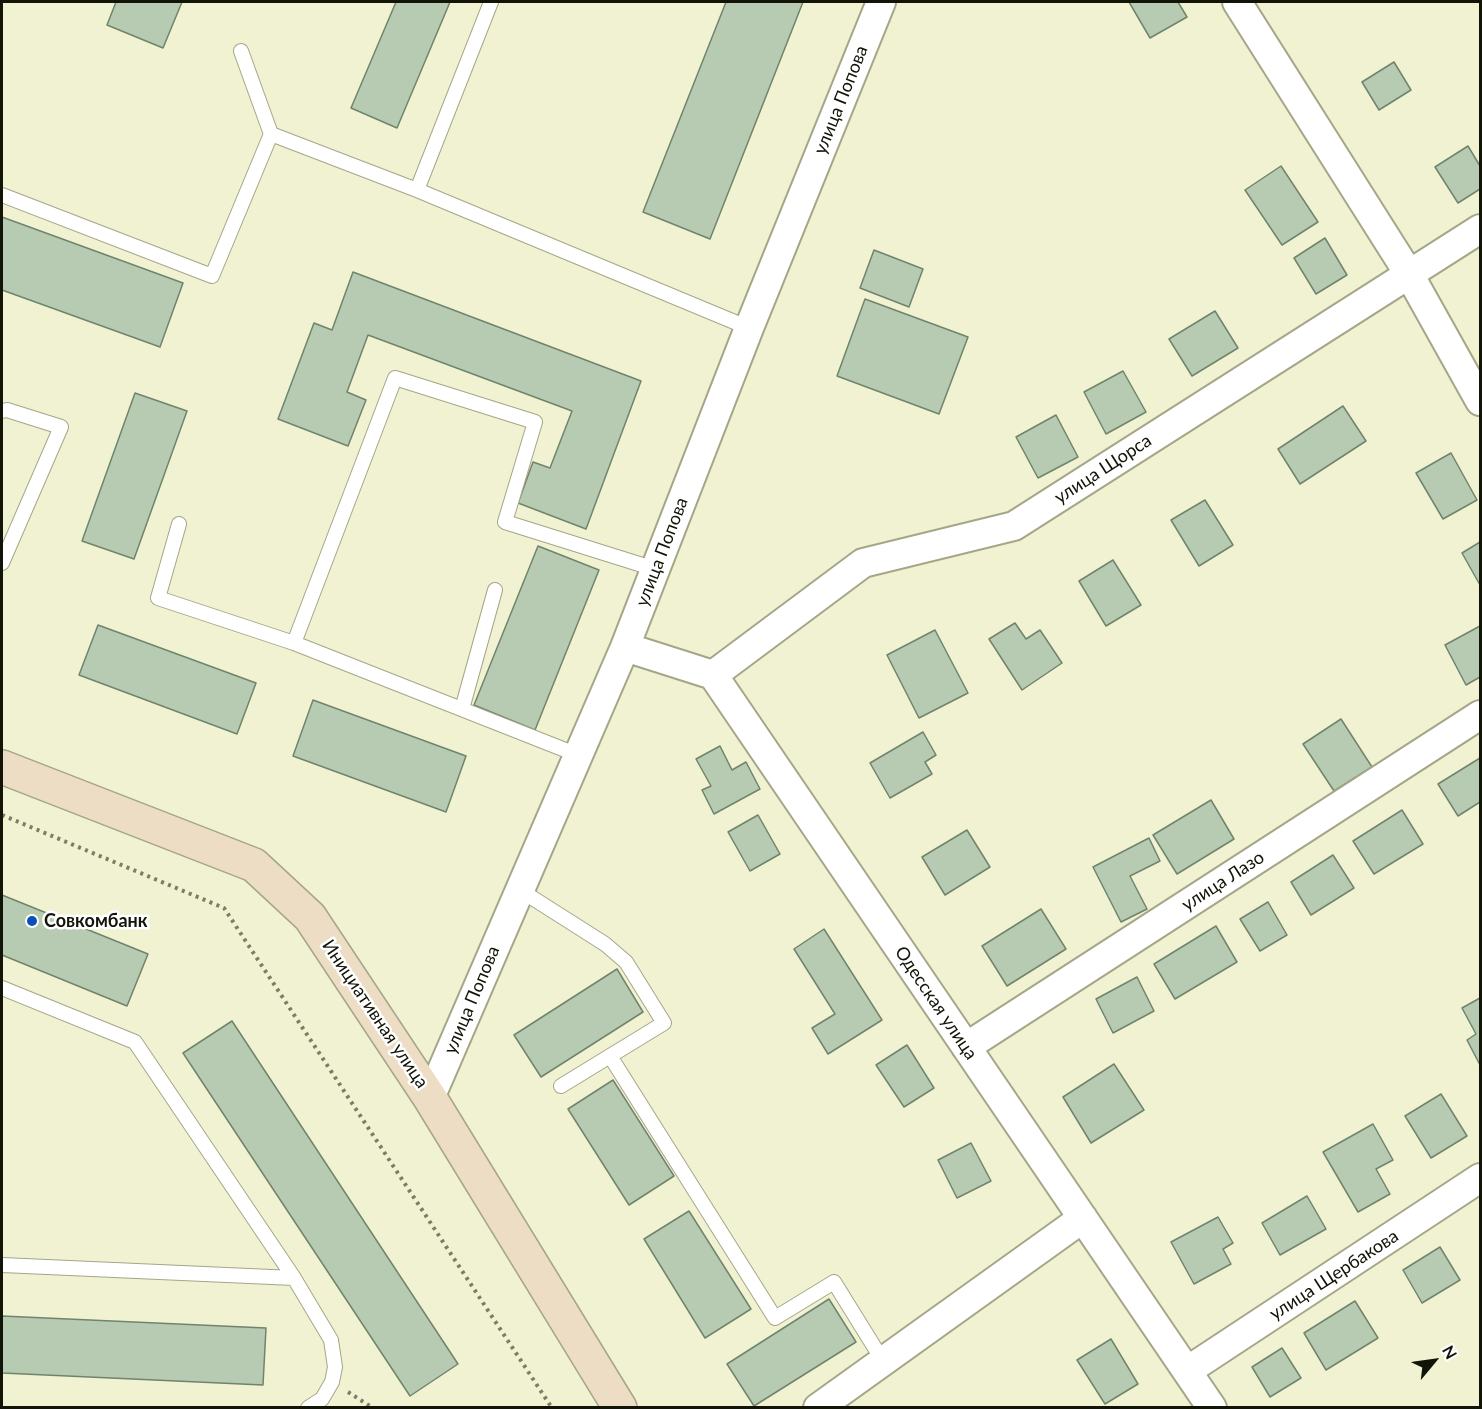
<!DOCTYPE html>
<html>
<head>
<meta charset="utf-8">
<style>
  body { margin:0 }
  #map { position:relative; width:1482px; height:1409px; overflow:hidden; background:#f0f2d2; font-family:Lato,sans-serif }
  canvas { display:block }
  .frame { position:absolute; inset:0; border:3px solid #131408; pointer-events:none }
  .north { position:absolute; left:1404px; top:1331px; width:60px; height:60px; -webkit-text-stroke:4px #fff; paint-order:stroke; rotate:61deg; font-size:16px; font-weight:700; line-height:24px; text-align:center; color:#131408 }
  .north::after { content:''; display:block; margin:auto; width:21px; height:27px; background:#131408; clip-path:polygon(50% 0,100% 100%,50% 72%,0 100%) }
</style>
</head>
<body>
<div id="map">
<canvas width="1482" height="1409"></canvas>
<div class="frame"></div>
<div class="north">N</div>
</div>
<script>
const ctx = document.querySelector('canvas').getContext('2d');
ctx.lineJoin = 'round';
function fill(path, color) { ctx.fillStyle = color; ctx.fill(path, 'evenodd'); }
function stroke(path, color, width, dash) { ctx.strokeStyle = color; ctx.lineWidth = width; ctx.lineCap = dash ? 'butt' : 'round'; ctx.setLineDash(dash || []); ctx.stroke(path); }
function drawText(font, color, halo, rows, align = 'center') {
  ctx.font = font + ' Lato,sans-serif'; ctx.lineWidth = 5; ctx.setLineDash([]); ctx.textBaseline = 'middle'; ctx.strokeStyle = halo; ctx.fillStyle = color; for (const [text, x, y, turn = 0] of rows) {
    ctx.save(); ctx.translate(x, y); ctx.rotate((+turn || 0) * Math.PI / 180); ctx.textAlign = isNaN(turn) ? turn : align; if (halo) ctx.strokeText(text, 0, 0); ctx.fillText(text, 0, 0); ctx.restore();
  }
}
const building = new Path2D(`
  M116 2H182L163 48 107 25Z
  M396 2H450L397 128 351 108Z
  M726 2H803L710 239 643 212Z
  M1129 2H1178L1187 17 1150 38Z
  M1394 62 1411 90 1379 110 1362 82Z
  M1468 146 1480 166V189L1458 203 1435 167Z
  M1281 166 1318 222 1282 245 1245 190Z
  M2 217 183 283 160 347 2 290Z
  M1325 238 1347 275 1316 294 1294 258Z
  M874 250 923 269 909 307 860 288Z
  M353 272 641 381 586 529 518 503 533 462 550 468 572 411 368 335 347 392 366 400 348 446 278 419 314 323 332 330Z
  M865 299 968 337 939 414 837 376Z
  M1215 311 1238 348 1192 376 1169 339Z
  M1123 371 1146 412 1106 434 1084 392Z
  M135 393 187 411 134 559 82 541Z
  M1343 406 1366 441 1300 484 1278 449Z
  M1056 415 1078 457 1038 478 1016 437Z
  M1451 453 1477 500 1443 519 1416 473Z
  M1205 500 1233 545 1199 566 1171 520Z
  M1480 542V585L1462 553Z
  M538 546 599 570 535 730 474 705Z
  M1113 560 1141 605 1106 626 1079 581Z
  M1015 623 1026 639 1040 630 1062 663 1022 690 989 639Z
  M98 625 256 683 237 734 79 675Z
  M1480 626V677L1466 685 1445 645Z
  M935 630 968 693 919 718 887 655Z
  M313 700 466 756 446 812 293 756Z
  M1341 719 1372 767 1334 791 1303 744Z
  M923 732 936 755 925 762 932 774 890 798 870 763Z
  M720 746 732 770 746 762 760 789 714 814 702 790 711 786 696 759Z
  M1480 758V802L1458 816 1438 784Z
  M1211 800 1234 839 1177 874 1153 835Z
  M1402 810 1423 844 1374 874 1353 841Z
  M758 815 780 854 750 871 728 832Z
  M967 830 990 867 945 895 922 857Z
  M1149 838 1160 861 1130 876 1147 909 1121 922 1093 867Z
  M1333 855 1354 888 1311 915 1291 882Z
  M2 895 148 954 127 1006 2 955Z
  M1268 902 1287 935 1260 951 1240 919Z
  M1041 909 1066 949 1007 986 982 946Z
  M1216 926 1237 962 1175 999 1154 964Z
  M824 929 882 1020 828 1054 812 1028 835 1014 794 949Z
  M617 969 643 1012 541 1077 514 1035Z
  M1137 977 1154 1011 1113 1033 1096 999Z
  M1480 998V1065L1467 1040 1476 1034 1462 1008Z
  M232 1021 458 1364 410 1396 183 1053Z
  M907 1045 934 1088 904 1107 876 1065Z
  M1114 1064 1144 1110 1091 1143 1063 1097Z
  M613 1080 674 1176 629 1205 568 1109Z
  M1441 1094 1467 1136 1431 1158 1405 1116Z
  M1373 1124 1393 1160 1376 1169 1390 1194 1358 1212 1323 1152Z
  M971 1143 991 1181 957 1198 938 1160Z
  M1307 1196 1326 1229 1280 1255 1262 1223Z
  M689 1211 751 1309 705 1338 644 1239Z
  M1218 1217 1233 1243 1223 1249 1231 1264 1194 1284 1171 1242Z
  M1440 1247 1460 1280 1422 1303 1403 1270Z
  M829 1299 856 1342 754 1406 727 1364Z
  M1355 1301 1378 1338 1326 1370 1304 1333Z
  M2 1316 266 1328 263 1385 2 1373Z
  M1111 1339 1138 1384 1105 1404 1077 1360Z
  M1282 1348 1301 1378 1270 1397 1252 1367Z`);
const path = new Path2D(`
  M2 815 224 908 552 1408
  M348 1392 373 1408`);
const service = new Path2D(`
  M491 2 417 190 749 328
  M241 51 271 134
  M2 195 212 276 271 134 417 190
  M2 411 7 410 61 427 2 563
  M179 524 158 598 294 643
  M462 709 495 590
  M578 755 294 643 395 378 535 422 505 522 655 569
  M520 890 605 944 626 962 664 1023 610 1056 775 1318 834 1282 883 1361
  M2 988 135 1042 294 1278 331 1340 335 1367 332 1382 322 1399 308 1408
  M561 1086 610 1056
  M2 1265 294 1278`);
const minor = new Path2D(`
  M1237 2 1409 274 1480 401
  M625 647 713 675 1212 1408
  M713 675 863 563 1014 526 1480 229
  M966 1047 1480 715
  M430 1098 625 647 749 328 881 2
  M1187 1371 1480 1178
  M818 1408 1083 1218`);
const secondary = new Path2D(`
  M2 767 254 865 310 917 430 1098 620 1408`);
const markers = [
  [32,921,6,"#0c4fb9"]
];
const streetNames = [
  ["улица Попова",841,100,-68],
  ["улица Щорса",1103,469,-33],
  ["улица Попова",662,552,-69],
  ["улица Лазо",1223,881,-33],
  ["улица Попова",472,1000,-67],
  ["Одесская улица",936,1003,56],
  ["Инициативная улица",375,1014,56],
  ["улица Щербакова",1334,1275,-33]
];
const poiNames = [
  ["Совкомбанк",44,921]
];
fill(building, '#b6cbb1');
stroke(building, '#70846c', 1.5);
stroke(service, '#a5a688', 16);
stroke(minor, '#a5a688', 32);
stroke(secondary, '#a5a688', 36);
stroke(path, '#7b7d67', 4, [3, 4.5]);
stroke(service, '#fff', 14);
stroke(minor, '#fff', 28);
stroke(secondary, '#ecddc4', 33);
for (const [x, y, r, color] of markers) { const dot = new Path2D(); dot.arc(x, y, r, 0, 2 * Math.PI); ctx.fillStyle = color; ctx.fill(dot); stroke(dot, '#fff', 2); }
drawText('18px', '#131408', '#fff', streetNames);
drawText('bold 18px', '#131408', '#fff', poiNames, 'left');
</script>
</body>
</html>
